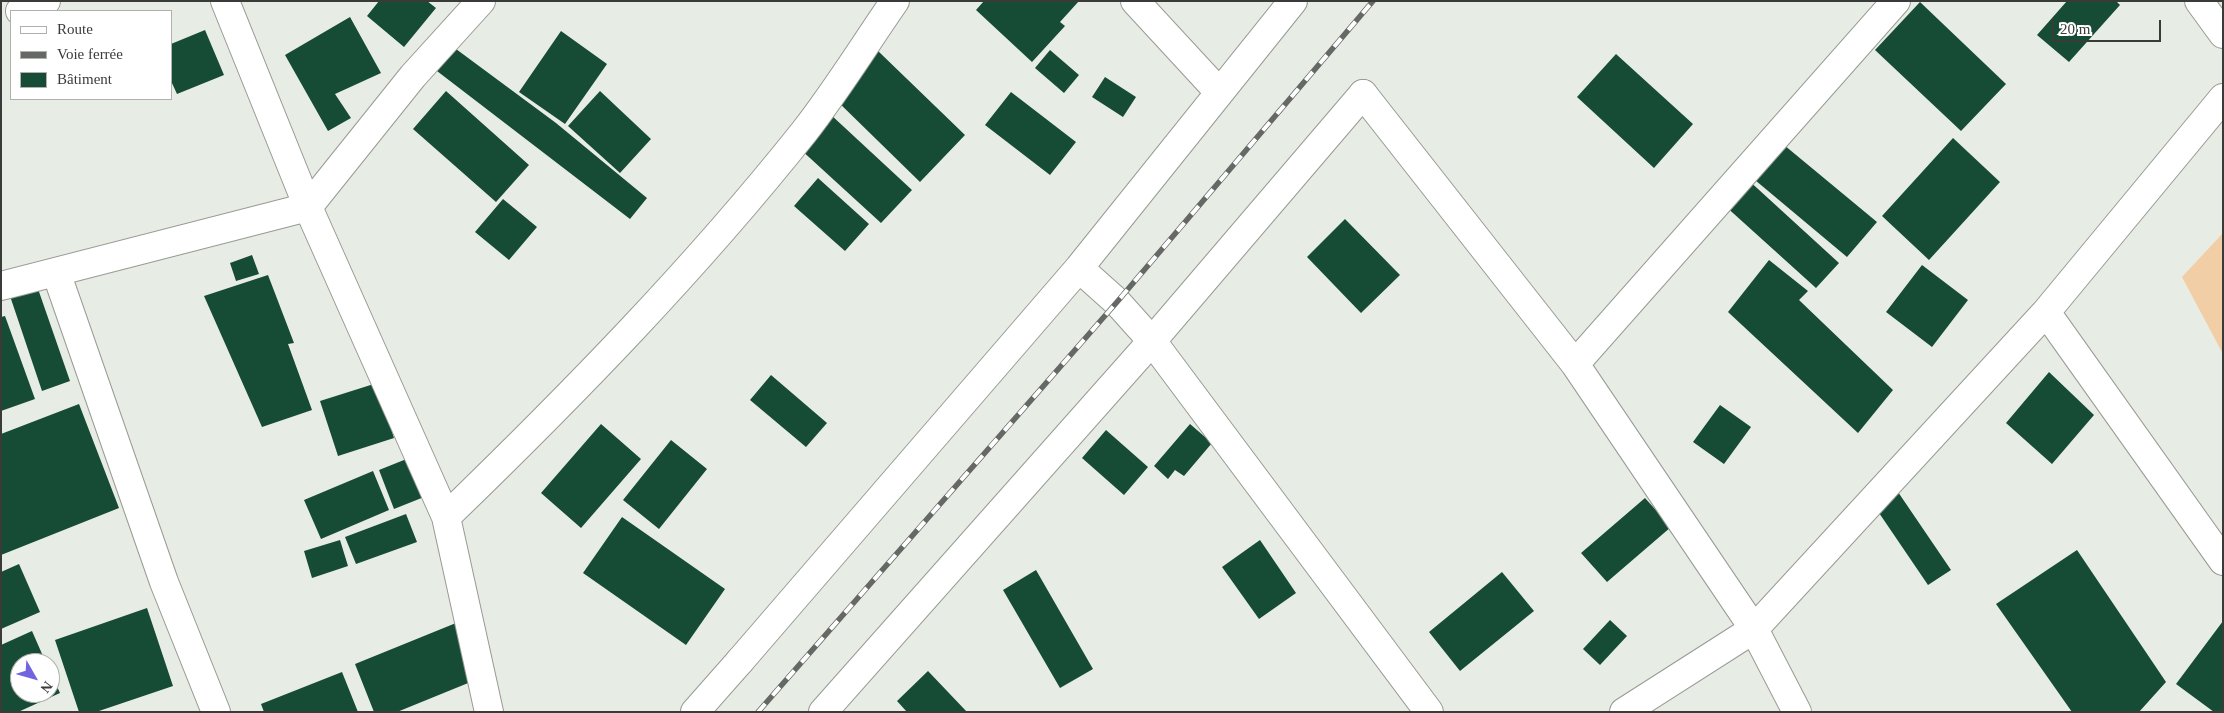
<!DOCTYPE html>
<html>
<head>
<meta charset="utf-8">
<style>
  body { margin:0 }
  #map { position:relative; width:2224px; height:713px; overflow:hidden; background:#e7ece4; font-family:Georgia,serif }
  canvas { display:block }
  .frame { position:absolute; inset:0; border:2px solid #393b38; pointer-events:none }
  .legend { position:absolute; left:10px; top:10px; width:162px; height:90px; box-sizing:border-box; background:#fff; border:1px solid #b0b1af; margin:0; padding:6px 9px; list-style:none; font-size:15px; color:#393b38 }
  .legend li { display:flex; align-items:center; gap:10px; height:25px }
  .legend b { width:25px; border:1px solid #b0b1af }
  .north { position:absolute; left:10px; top:653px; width:50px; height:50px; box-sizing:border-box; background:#fff; border:1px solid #b0b1af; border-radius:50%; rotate:128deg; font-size:14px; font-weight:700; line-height:20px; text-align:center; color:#393b38 }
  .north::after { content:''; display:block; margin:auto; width:18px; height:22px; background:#7264df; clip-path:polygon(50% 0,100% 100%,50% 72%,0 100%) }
  .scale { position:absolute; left:2052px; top:20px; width:109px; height:22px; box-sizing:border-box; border:2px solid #393b38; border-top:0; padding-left:6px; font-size:15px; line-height:18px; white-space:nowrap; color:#393b38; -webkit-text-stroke:4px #fff; paint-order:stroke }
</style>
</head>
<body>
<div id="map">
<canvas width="2224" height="713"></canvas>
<div class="frame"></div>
<ul class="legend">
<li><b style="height:6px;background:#fff"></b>Route</li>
<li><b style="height:6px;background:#656864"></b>Voie ferrée</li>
<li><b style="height:14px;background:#164b35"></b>Bâtiment</li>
</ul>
<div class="north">N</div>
<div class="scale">20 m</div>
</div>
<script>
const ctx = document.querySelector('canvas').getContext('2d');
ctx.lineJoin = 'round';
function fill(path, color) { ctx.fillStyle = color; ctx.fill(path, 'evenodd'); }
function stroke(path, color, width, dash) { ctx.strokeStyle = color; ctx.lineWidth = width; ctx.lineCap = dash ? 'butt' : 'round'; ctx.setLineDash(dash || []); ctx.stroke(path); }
const green = new Path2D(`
  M2223 233V354L2182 277Z`);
const building = new Path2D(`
  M379 1H427L436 8 404 47 367 16Z
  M984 1H1079L1060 22 1065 26 1032 62 976 10Z
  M2067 1H2116L2120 5 2069 62 2037 35Z
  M1920 2 2006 84 1961 131 1875 50Z
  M350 17 381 73 335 94 351 118 328 131 285 55Z
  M205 30 224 75 177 94 171 81V44Z
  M561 31 607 64 565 124 519 92Z
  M456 49 556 123 647 198 630 219 437 71Z
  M877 50 965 135 920 182 832 96Z
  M1050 50 1079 75 1064 93 1035 68Z
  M1616 54 1693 124 1654 168 1577 97Z
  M1105 77 1136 97 1123 117 1092 97Z
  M446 91 529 165 496 202 413 129Z
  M600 91 651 139 620 173 568 126Z
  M1011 92 1076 142 1050 175 985 125Z
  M830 114 912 190 881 223 799 148Z
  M1953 138 2000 182 1929 260 1882 216Z
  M1778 140 1877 222 1847 257 1749 175Z
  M818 178 869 224 845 251 794 206Z
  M1746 178 1839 263 1816 288 1723 204Z
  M503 199 537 227 509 260 475 232Z
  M1345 219 1400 275 1361 313 1307 257Z
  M252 255 259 274 236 281 230 263Z
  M1769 260 1808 291 1799 300 1893 390 1858 433 1728 312Z
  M1922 265 1968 300 1932 347 1886 312Z
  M268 275 294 343 288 344 312 410 262 427 204 296Z
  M37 286 70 381 42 391 10 296Z
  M5 316 35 399 1 411V317Z
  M2049 372 2094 415 2052 464 2006 423Z
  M771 375 827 423 806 447 750 400Z
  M377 383 394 438 338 456 320 401Z
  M79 404 119 508 1 555V434Z
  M1720 405 1751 427 1724 464 1693 442Z
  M601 424 641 459 581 528 541 493Z
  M1190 424 1212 443 1184 476 1175 470 1168 479 1154 466Z
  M1106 430 1148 467 1124 495 1082 458Z
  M671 440 707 469 659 529 623 500Z
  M409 458 424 497 394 509 379 470Z
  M373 471 389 510 321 539 304 500Z
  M1898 492 1951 570 1928 585 1875 507Z
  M1645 498 1671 527 1607 582 1581 553Z
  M406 514 417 542 356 564 345 537Z
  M622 517 725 589 686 645 583 573Z
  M340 540 348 566 312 578 304 551Z
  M1260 540 1296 593 1259 619 1222 567Z
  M2077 550 2166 682 2139 712H2072L1996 604Z
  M19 564 40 612 1 629V572Z
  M1036 570 1093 669 1060 688 1003 590Z
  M1502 572 1534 611 1460 671 1429 632Z
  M147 608 173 686 96 712H79L55 640Z
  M1610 620 1627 636 1600 665 1583 649Z
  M2223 621V709L2221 712H2214L2176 684Z
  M456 623 478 679 397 712H374L355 664Z
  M32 631 46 663H20V693H50V671L60 693 18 712H2L1 645Z
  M928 671 967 712H907L897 701Z
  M342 672 358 712H264L261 704Z`);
const street = new Path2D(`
  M225 1 308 207 446 517 489 712
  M1135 1 1219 92
  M2199 1 2223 34
  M20 11 46 1
  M1363 94 1575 364 1754 629 1797 712
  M1079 268 1117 302 1152 341 1429 712
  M56 272 164 582 216 712
  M1 286 308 207 413 76 481 1
  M2046 312 2223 561
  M1575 364 1896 1
  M446 517C572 395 695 269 804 132 837 90 865 44 895 1
  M740 661 1079 268 1293 1
  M1624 712 1754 629 2046 312 2223 98`);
const secondary = new Path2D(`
  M695 712 740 661
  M823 712 1152 341 1363 94`);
const rail = new Path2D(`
  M758 712 1117 302 1373 1`);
fill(green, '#f1cea5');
fill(building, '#164b35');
stroke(street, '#979b94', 30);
stroke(secondary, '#979b94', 30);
stroke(street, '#fff', 28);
stroke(secondary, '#fff', 28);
stroke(rail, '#656864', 5.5);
stroke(rail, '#fff', 4, [11]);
</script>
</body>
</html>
